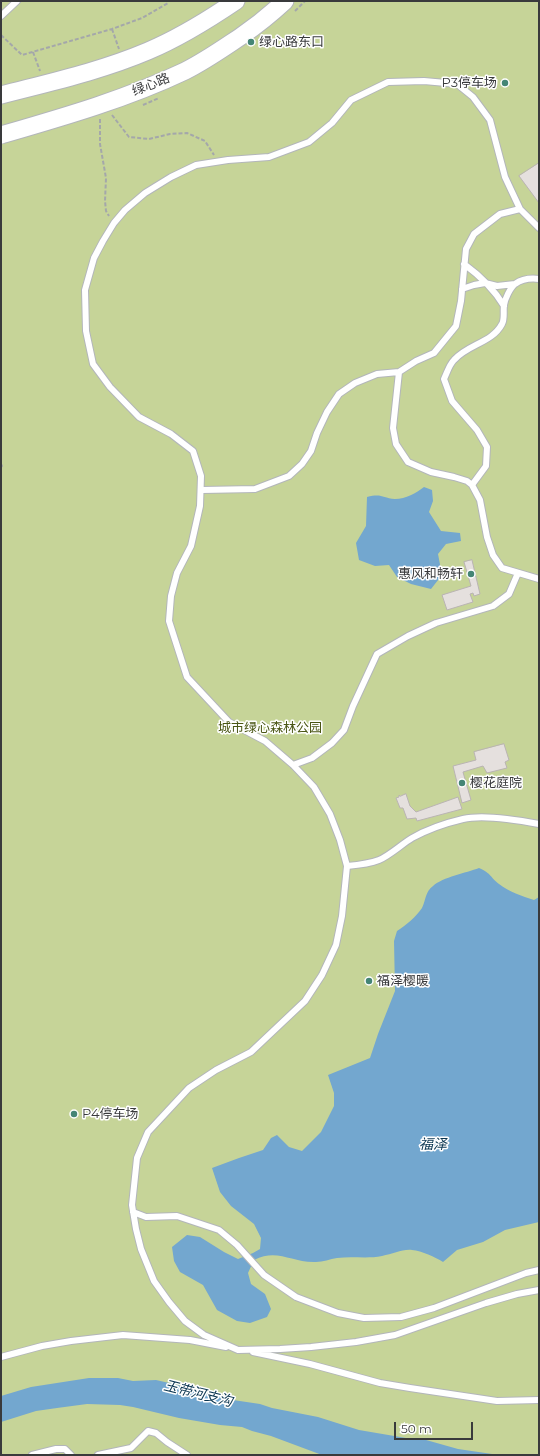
<!DOCTYPE html>
<html>
<head>
<meta charset="utf-8">
<style>
  body { margin:0 }
  #map { position:relative; width:540px; height:1456px; overflow:hidden; background:#f4f8fc; font-family:Montserrat,sans-serif }
  canvas { display:block }
  .frame { position:absolute; inset:0; border:2px solid #393a3c; pointer-events:none }
  .scale { position:absolute; left:394px; top:1422px; width:79px; height:18px; box-sizing:border-box; border:2px solid #393a3c; border-top:0; padding-left:5px; font-size:12px; line-height:14px; white-space:nowrap; color:#393a3c; -webkit-text-stroke:3px #fff; paint-order:stroke }
</style>
</head>
<body>
<div id="map">
<canvas width="540" height="1456"></canvas>
<div class="frame"></div>
<div class="scale">50 m</div>
</div>
<script>
const ctx = document.querySelector('canvas').getContext('2d');
ctx.lineJoin = 'round';
function fill(path, color) { ctx.fillStyle = color; ctx.fill(path, 'evenodd'); }
function stroke(path, color, width, dash) { ctx.strokeStyle = color; ctx.lineWidth = width; ctx.lineCap = dash ? 'butt' : 'round'; ctx.setLineDash(dash || []); ctx.stroke(path); }
function drawText(font, color, halo, rows, align = 'center') {
  ctx.font = font + ' Montserrat,"Noto Sans SC",sans-serif'; ctx.lineWidth = 3; ctx.setLineDash([]); ctx.textBaseline = 'middle'; ctx.strokeStyle = halo; ctx.fillStyle = color; for (const [text, x, y, turn = 0] of rows) {
    ctx.save(); ctx.translate(x, y); ctx.rotate((+turn || 0) * Math.PI / 180); ctx.textAlign = isNaN(turn) ? turn : align; if (halo) ctx.strokeText(text, 0, 0); ctx.fillText(text, 0, 0); ctx.restore();
  }
}
const green = new Path2D(`
  M1 1H539V1455H1Z`);
const water = new Path2D(`
  M424 487 432 490 433 501 429 512 441 531 460 533 461 541 446 544 438 554 442 575 431 589 411 584 397 577 389 565 375 566 359 560 356 543 366 526 367 497C382 493 382 498 395 499 406 499 416 493 424 487Z
  M479 868C492 874 490 877 499 884 509 892 522 896 534 900L539 897V1222L505 1230 483 1242 457 1250 443 1262C435 1257 422 1251 412 1250 402 1249 393 1254 382 1256 368 1259 352 1256 337 1258 330 1259 323 1262 316 1262 291 1263 278 1248 254 1260L248 1273 251 1284 265 1294 271 1309 267 1317 250 1323 237 1321 217 1310 203 1285 180 1272 174 1261 172 1247 187 1235 200 1237 224 1252 238 1259 253 1253 260 1249 261 1238 254 1224 231 1206 220 1192 212 1168 239 1158 263 1150 271 1138 277 1135 289 1147 302 1151 321 1132 334 1106V1093L328 1075 370 1058 378 1034 395 991 394 941 397 931C406 925 416 917 422 908 426 900 425 892 433 886 443 877 466 873 479 868Z
  M89 1378H118L133 1381 156 1380 178 1385 202 1393 215 1394 233 1400 260 1404 272 1408 318 1417 359 1430 406 1438H419L458 1449 499 1455H322L271 1436 252 1431 242 1427 220 1425 179 1418 133 1407 120 1405 87 1404 57 1408 36 1411 1 1422V1396L31 1387Z`);
const building = new Path2D(`
  M539 163V203L519 176Z
  M472 560 480 594 474 596 473 593 470 594 473 602 447 610 442 595 471 586 464 562Z
  M504 744 509 760 505 762 507 768 487 773 483 766 463 772 471 800 462 803 453 766 476 760 474 752Z
  M406 794 410 806 416 812 458 797 462 809 417 821 416 818 407 819 403 808H400L396 798 399 797V795L400 796Z`);
const path = new Path2D(`
  M295 11 305 1
  M112 29 119 49
  M1 35 22 55 112 29 142 18 168 3V1
  M33 52 40 71
  M143 105 159 98
  M112 115 129 137 149 139 170 134 187 133 205 141 214 155
  M100 119V144L106 178 105 201 106 211 109 216
  M1 464 2 466 1 467`);
const lane = new Path2D(`
  M1 16 17 1
  M539 228 520 209 505 177 490 120 473 97 457 84 424 81 388 82 351 100 332 123 309 142 269 157 228 160 196 165 171 177 145 193 125 210 114 223 103 241 94 258 85 290 86 331 93 364 110 387 139 417 171 434 193 451 201 476 200 506 191 546 177 573 171 596 169 621 187 677 229 722 265 741 293 765 314 787 330 814 340 840 347 866 342 916 336 945 322 975 305 1001 251 1052 216 1070 189 1088 148 1132 137 1158 132 1205 136 1229 141 1249 154 1281 169 1302 185 1321 204 1335 238 1350 280 1349 311 1347 356 1342 395 1335 486 1303 517 1294 539 1290
  M464 264C479 275 494 289 504 306
  M462 289 474 285 485 283 497 286 515 284
  M399 372 393 428 396 444 408 462 431 472 454 477 467 481 472 485 480 500 487 537 493 555 502 568 539 579
  M472 485 486 466 487 447 477 430 452 401 444 379C447 373 449 365 454 360 468 344 492 343 502 324 505 319 503 311 504 305 505 299 510 288 515 284 522 279 531 278 539 279
  M202 490 255 489 289 476 302 464 311 451 317 433 327 412 339 394 355 383 377 374 399 372 416 361 434 353 456 326 461 301 466 249 474 234 500 214 520 209
  M293 765 312 758 332 743 344 730 353 706 377 654 408 636 436 623 493 606 509 594 518 573
  M347 866C358 865 369 864 379 860 389 856 402 844 412 838 428 829 446 823 463 819 484 814 518 820 539 824
  M133 1212 146 1217 177 1216 219 1230 237 1245 264 1275 296 1297 338 1313 364 1318 401 1317 434 1308 526 1273 539 1270
  M253 1352 310 1364 380 1383 410 1388 497 1401 539 1400
  M1 1357 42 1346 71 1341 123 1335 190 1340 226 1347
  M32 1455 56 1449H65L71 1455
  M98 1455 131 1448 148 1431 156 1433 167 1442 187 1455`);
const secondary = new Path2D(`
  M1 95C51 82 101 71 148 51 179 38 208 20 236 1
  M1 135C63 117 126 99 185 71 205 61 222 49 240 37 256 26 271 14 285 1`);
const markers = [
  [251,42,4,"#448575"],
  [505,83,4,"#448575"],
  [471,574,4,"#448575"],
  [462,783,4,"#448575"],
  [369,981,4,"#448575"],
  [74,1114,4,"#448575"]
];
const poiNames = [
  ["绿心路东口",259,42],
  ["P3停车场",497,83,"right"],
  ["惠风和畅轩",463,574,"right"],
  ["樱花庭院",470,783],
  ["福泽樱暖",377,981],
  ["P4停车场",82,1114]
];
const streetNames = [
  ["绿心路",151,85,-22]
];
const parkNames = [
  ["城市绿心森林公园",270,728]
];
const waterNames = [
  ["福泽",433,1145],
  ["玉带河支沟",198,1394,14]
];
fill(green, '#c6d498');
fill(water, '#73a7cf');
fill(building, '#e5e0de');
stroke(building, '#bab4b3', 1);
stroke(lane, '#b3b6ba', 8);
stroke(secondary, '#b3b6ba', 19);
stroke(path, '#a4a7aa', 2, [4, 2]);
stroke(lane, '#fff', 6);
stroke(secondary, '#fff', 17);
for (const [x, y, r, color] of markers) { const dot = new Path2D(); dot.arc(x, y, r, 0, 2 * Math.PI); ctx.fillStyle = color; ctx.fill(dot); stroke(dot, '#fff', 1.5); }
drawText('13px', '#393a3c', '#fff', poiNames, 'left');
drawText('13px', '#393a3c', '#fff', streetNames);
drawText('13px', '#4a5614', '#fff', parkNames);
drawText('italic 14px', '#09344f', '#fff', waterNames);
</script>
</body>
</html>
